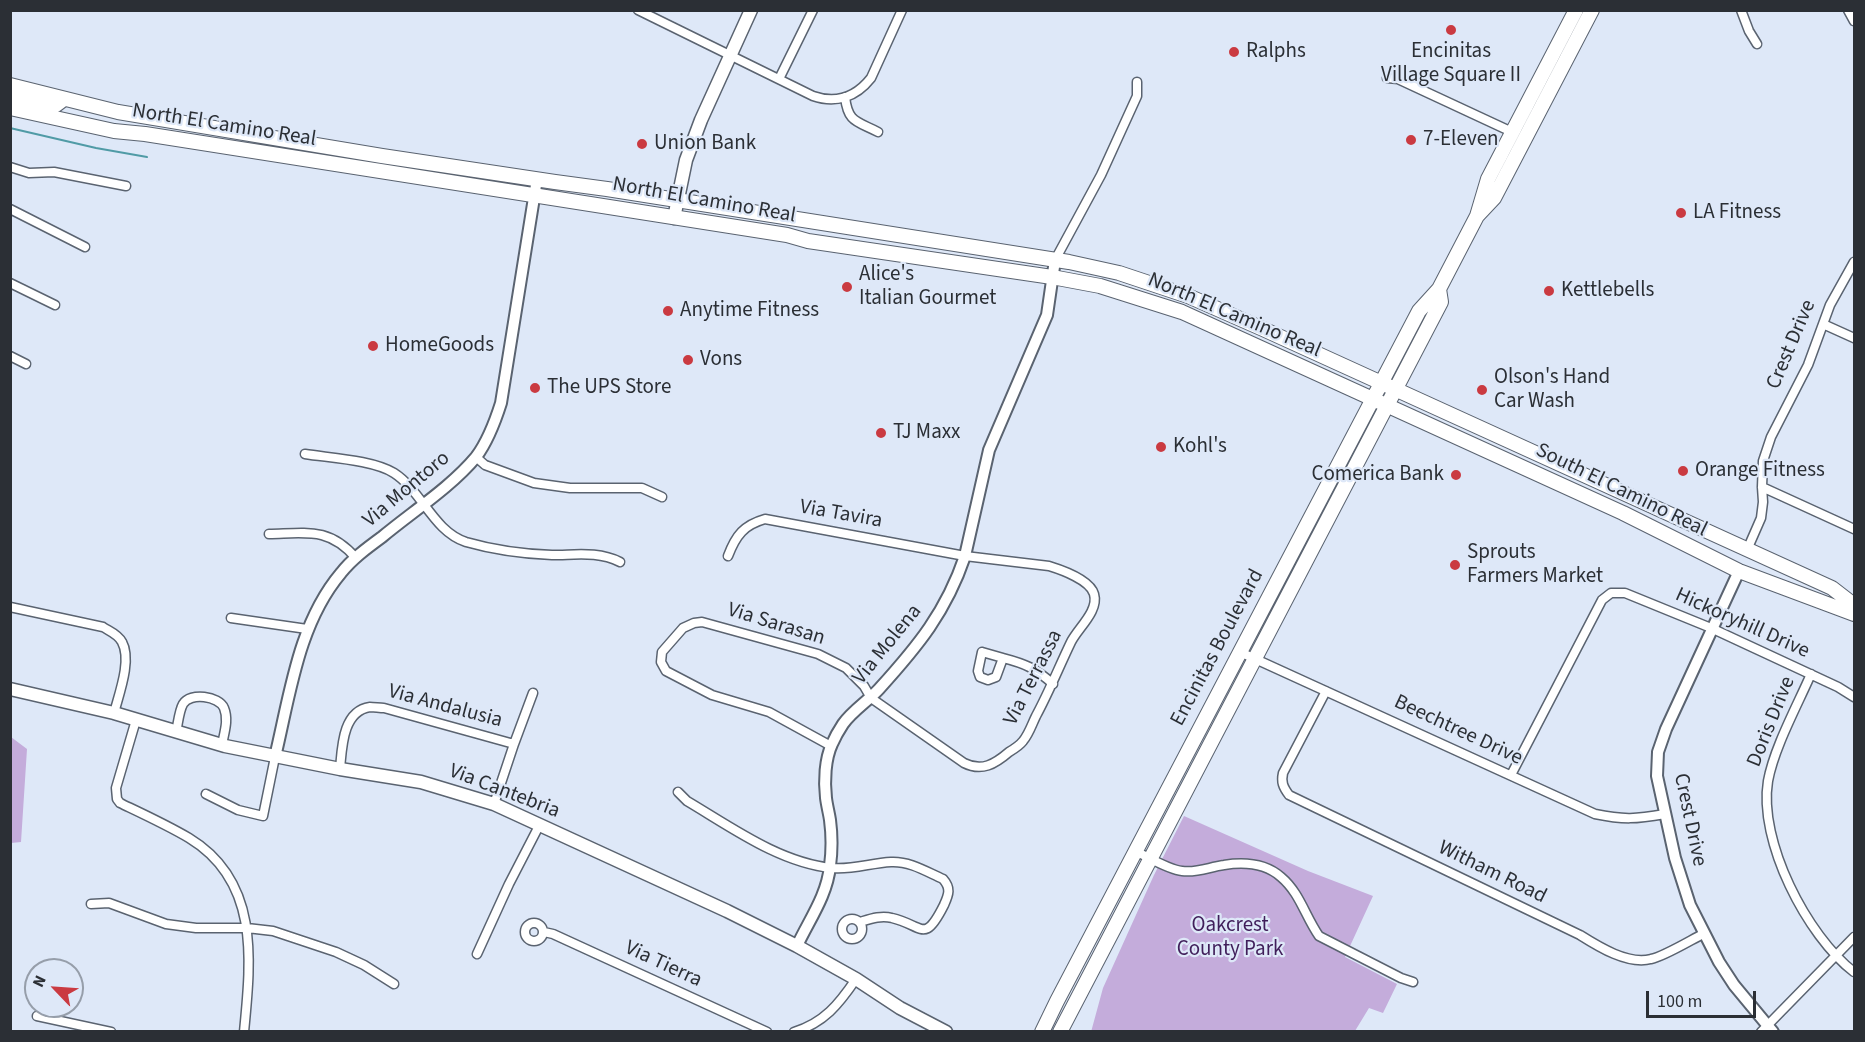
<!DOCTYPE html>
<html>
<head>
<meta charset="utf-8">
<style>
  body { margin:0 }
  #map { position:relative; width:1865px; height:1042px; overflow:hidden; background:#dee8f8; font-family:"Source Sans 3",sans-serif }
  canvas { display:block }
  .frame { position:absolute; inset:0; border:12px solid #2b2f35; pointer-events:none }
  .north { position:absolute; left:24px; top:958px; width:60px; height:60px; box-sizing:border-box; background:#dee8f8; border:2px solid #969eaa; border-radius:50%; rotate:295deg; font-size:16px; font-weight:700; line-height:24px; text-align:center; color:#2b2f35 }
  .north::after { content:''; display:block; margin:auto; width:21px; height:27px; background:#ca3a41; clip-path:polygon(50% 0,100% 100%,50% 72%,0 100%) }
  .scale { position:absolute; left:1646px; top:991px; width:110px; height:27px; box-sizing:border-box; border:3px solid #2b2f35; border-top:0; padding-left:8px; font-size:18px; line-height:21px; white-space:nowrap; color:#2b2f35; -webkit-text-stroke:4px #dee8f8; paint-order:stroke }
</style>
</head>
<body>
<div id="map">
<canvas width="1865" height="1042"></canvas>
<div class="frame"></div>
<div class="north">N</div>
<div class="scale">100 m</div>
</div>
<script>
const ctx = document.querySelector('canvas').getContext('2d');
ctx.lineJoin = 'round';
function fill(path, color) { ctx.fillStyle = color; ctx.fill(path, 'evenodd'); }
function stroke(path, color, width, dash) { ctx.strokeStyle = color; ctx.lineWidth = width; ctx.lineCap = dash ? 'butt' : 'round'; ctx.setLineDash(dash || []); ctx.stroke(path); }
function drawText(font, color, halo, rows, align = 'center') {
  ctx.font = font + ' "Source Sans 3",sans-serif'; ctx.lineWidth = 4.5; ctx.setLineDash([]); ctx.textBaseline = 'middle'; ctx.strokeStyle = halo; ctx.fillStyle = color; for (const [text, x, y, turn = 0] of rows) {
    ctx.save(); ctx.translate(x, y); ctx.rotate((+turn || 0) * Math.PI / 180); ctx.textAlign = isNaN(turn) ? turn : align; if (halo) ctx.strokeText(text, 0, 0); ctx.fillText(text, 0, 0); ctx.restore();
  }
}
const green = new Path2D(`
  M11 737 27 749 21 842 11 843Z
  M1184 816 1308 871 1373 896 1345 957 1397 984 1383 1013 1369 1008 1355 1031 1091 1032 1103 988 1154 875Z`);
const stream = new Path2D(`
  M10 128 96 148 147 157`);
const minor = new Path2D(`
  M638 10 813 96C836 104 856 97 871 78L902 10
  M1741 10 1749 31 1757 44
  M1848 10 1854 21
  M1387 78 1398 79 1512 132
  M779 79 813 10
  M845 97C848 123 857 121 878 132
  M10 167 29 173 54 172 126 186
  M10 209 85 247
  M1055 260 1101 175 1137 96V82
  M10 283 55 305
  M1823 324 1854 338
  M10 356 26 364
  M305 454C330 458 373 460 394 473 422 491 433 531 466 542 494 550 524 554 552 555 576 555 598 551 620 562
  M476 457 485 465 534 483 570 488H642L662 497
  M1762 487 1854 529
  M269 534C307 533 329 527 356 558
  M1747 550 1761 518 1763 502 1762 487 1763 461 1771 437 1808 365 1830 305 1854 262
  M728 556C736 535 744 525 765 519L965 556 1049 566C1062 570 1090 580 1094 594 1099 611 1078 628 1071 642 1059 667 1049 692 1036 716 1032 724 1029 734 1023 741 1020 745 1014 749 1009 752 995 764 982 772 964 763L871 698 864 686 846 668 818 654 702 622 694 623 683 628 662 652 661 662 666 671 712 695 769 712 831 746
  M10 607 103 627C109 631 118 634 122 642 132 660 119 694 114 713
  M231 618 307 629
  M982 652 1003 658 996 677 988 680 980 677 978 671Z
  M1240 652 1595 814C1624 820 1636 819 1665 814
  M1003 658C1026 664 1035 668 1053 684
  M1811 674C1797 706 1774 748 1768 781 1758 841 1807 936 1854 972
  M1326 691 1283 773C1281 782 1283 787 1289 795L1580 935C1599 947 1628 965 1651 959 1663 957 1691 940 1703 934
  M136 720 116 788 117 799 120 803C143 814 167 825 189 838 260 881 251 960 244 1032
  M176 732C178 724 179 711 183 704 190 692 219 696 224 708 229 720 224 733 222 745
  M340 769C342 749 342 711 370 707 374 707 380 708 384 708L514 744
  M1511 775 1602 600 1611 593H1625L1711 628 1838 687 1854 697
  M678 792 687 801C731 827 780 863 832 868 852 870 871 863 891 862 910 861 927 872 943 879 951 888 949 894 944 905 924 945 923 925 892 918 881 915 870 919 860 922
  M206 794 238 810 263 816 275 757
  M494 804 514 744 533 693
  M1135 851C1148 857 1169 870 1182 871 1198 873 1209 867 1224 865 1243 862 1265 863 1281 877 1300 893 1305 916 1319 936L1401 978 1413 982
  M91 904 109 903 166 924 196 928H247L273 931 336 952 364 965 394 984
  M842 929a10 10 0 1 1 20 0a10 10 0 1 1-20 0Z
  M525 932a9 9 0 1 1 18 0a9 9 0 1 1-18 0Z
  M544 932 553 934 767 1032
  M477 954 509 884 540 824
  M37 1016 111 1032
  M794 1032C824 1023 839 1004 856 979
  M1761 1032 1854 937`);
const tertiary = new Path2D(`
  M1739 571 1666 729 1658 752 1657 776 1675 858 1690 905 1719 962 1734 985 1773 1032
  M275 757C290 695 298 624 341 573 352 559 367 548 382 537 412 512 451 487 476 457 488 441 495 422 501 403L537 179
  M797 946C809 920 827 896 830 866 832 851 832 835 830 820 829 813 827 806 826 798 824 781 825 759 832 744 835 737 839 730 843 724 852 711 868 701 879 689 918 646 946 612 965 556L989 450 1047 315 1055 260`);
const secondary = new Path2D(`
  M674 218 686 160 701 120 751 10
  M10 689 114 713 225 746 340 769 421 782 494 804 727 911 797 946 856 979 900 1008 946 1032`);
const primary = new Path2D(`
  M10 85 118 112 382 156 555 182 607 189 1069 262 1119 273 1188 296 1263 329 1832 588 1854 605
  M10 98 48 108 56 105 64 99
  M10 108 114 131 145 134C359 167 573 200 787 235L808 241 1052 277 1100 286 1182 312 1623 513 1739 571 1854 614
  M1478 215 1494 198 1592 10
  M1042 1032 1057 1001 1419 311 1439 289 1477 216 1488 179 1576 10
  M1060 1032 1441 302 1439 289`);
const markers = [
  [1451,30,6,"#ca3a41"],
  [1234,52,6,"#ca3a41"],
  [1411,140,6,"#ca3a41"],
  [642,144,6,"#ca3a41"],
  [1681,213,6,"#ca3a41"],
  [847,287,6,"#ca3a41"],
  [1549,291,6,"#ca3a41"],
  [668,311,6,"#ca3a41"],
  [373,346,6,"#ca3a41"],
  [688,360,6,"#ca3a41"],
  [535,388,6,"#ca3a41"],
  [1482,390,6,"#ca3a41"],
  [881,433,6,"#ca3a41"],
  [1161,447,6,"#ca3a41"],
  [1683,471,6,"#ca3a41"],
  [1456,475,6,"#ca3a41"],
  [1455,565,6,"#ca3a41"]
];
const poiNames = [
  ["Ralphs",1246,52],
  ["Encinitas",1451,52,"center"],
  ["Village Square II",1451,76,"center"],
  ["7-Eleven",1423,140],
  ["Union Bank",654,144],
  ["LA Fitness",1693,213],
  ["Alice's",859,275],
  ["Italian Gourmet",859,299],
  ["Kettlebells",1561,291],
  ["Anytime Fitness",680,311],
  ["HomeGoods",385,346],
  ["Vons",700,360],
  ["Olson's Hand",1494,378],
  ["Car Wash",1494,402],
  ["The UPS Store",547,388],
  ["TJ Maxx",893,433],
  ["Kohl's",1173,447],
  ["Orange Fitness",1695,471],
  ["Comerica Bank",1444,475,"right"],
  ["Sprouts",1467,553],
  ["Farmers Market",1467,577]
];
const streetNames = [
  ["North El Camino Real",224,126,9],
  ["North El Camino Real",704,201,10],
  ["North El Camino Real",1234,316,23],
  ["Crest Drive",1792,345,-67],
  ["Via Montoro",407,490,-40],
  ["South El Camino Real",1621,491,26],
  ["Via Tavira",841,515,10],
  ["Hickoryhill Drive",1742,624,24],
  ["Via Sarasan",776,625,17],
  ["Via Molena",888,645,-51],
  ["Encinitas Boulevard",1218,648,-62],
  ["Via Terrassa",1034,678,-63],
  ["Via Andalusia",445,707,15],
  ["Doris Drive",1772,722,-68],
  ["Beechtree Drive",1458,731,25],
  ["Via Cantebria",504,792,21],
  ["Crest Drive",1689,820,78],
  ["Witham Road",1492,873,26],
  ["Via Tierra",663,965,25]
];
const parkNames = [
  ["Oakcrest",1230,926],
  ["County Park",1230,950]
];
fill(green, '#c4acdb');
stroke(stream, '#509ba6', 2);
stroke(minor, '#5a6370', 11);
stroke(tertiary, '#5a6370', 14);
stroke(secondary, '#5a6370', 15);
stroke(primary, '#5a6370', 16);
stroke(minor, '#fff', 8);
stroke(tertiary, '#fff', 10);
stroke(secondary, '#fff', 12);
stroke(primary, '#fff', 14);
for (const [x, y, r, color] of markers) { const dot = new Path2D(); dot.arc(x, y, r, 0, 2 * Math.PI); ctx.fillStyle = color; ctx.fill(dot); stroke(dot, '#dee8f8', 2); }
drawText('21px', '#2b2f35', '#dee8f8', poiNames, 'left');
drawText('21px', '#2b2f35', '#dee8f8', streetNames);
drawText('21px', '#401e5a', '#dee8f8', parkNames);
</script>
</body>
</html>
